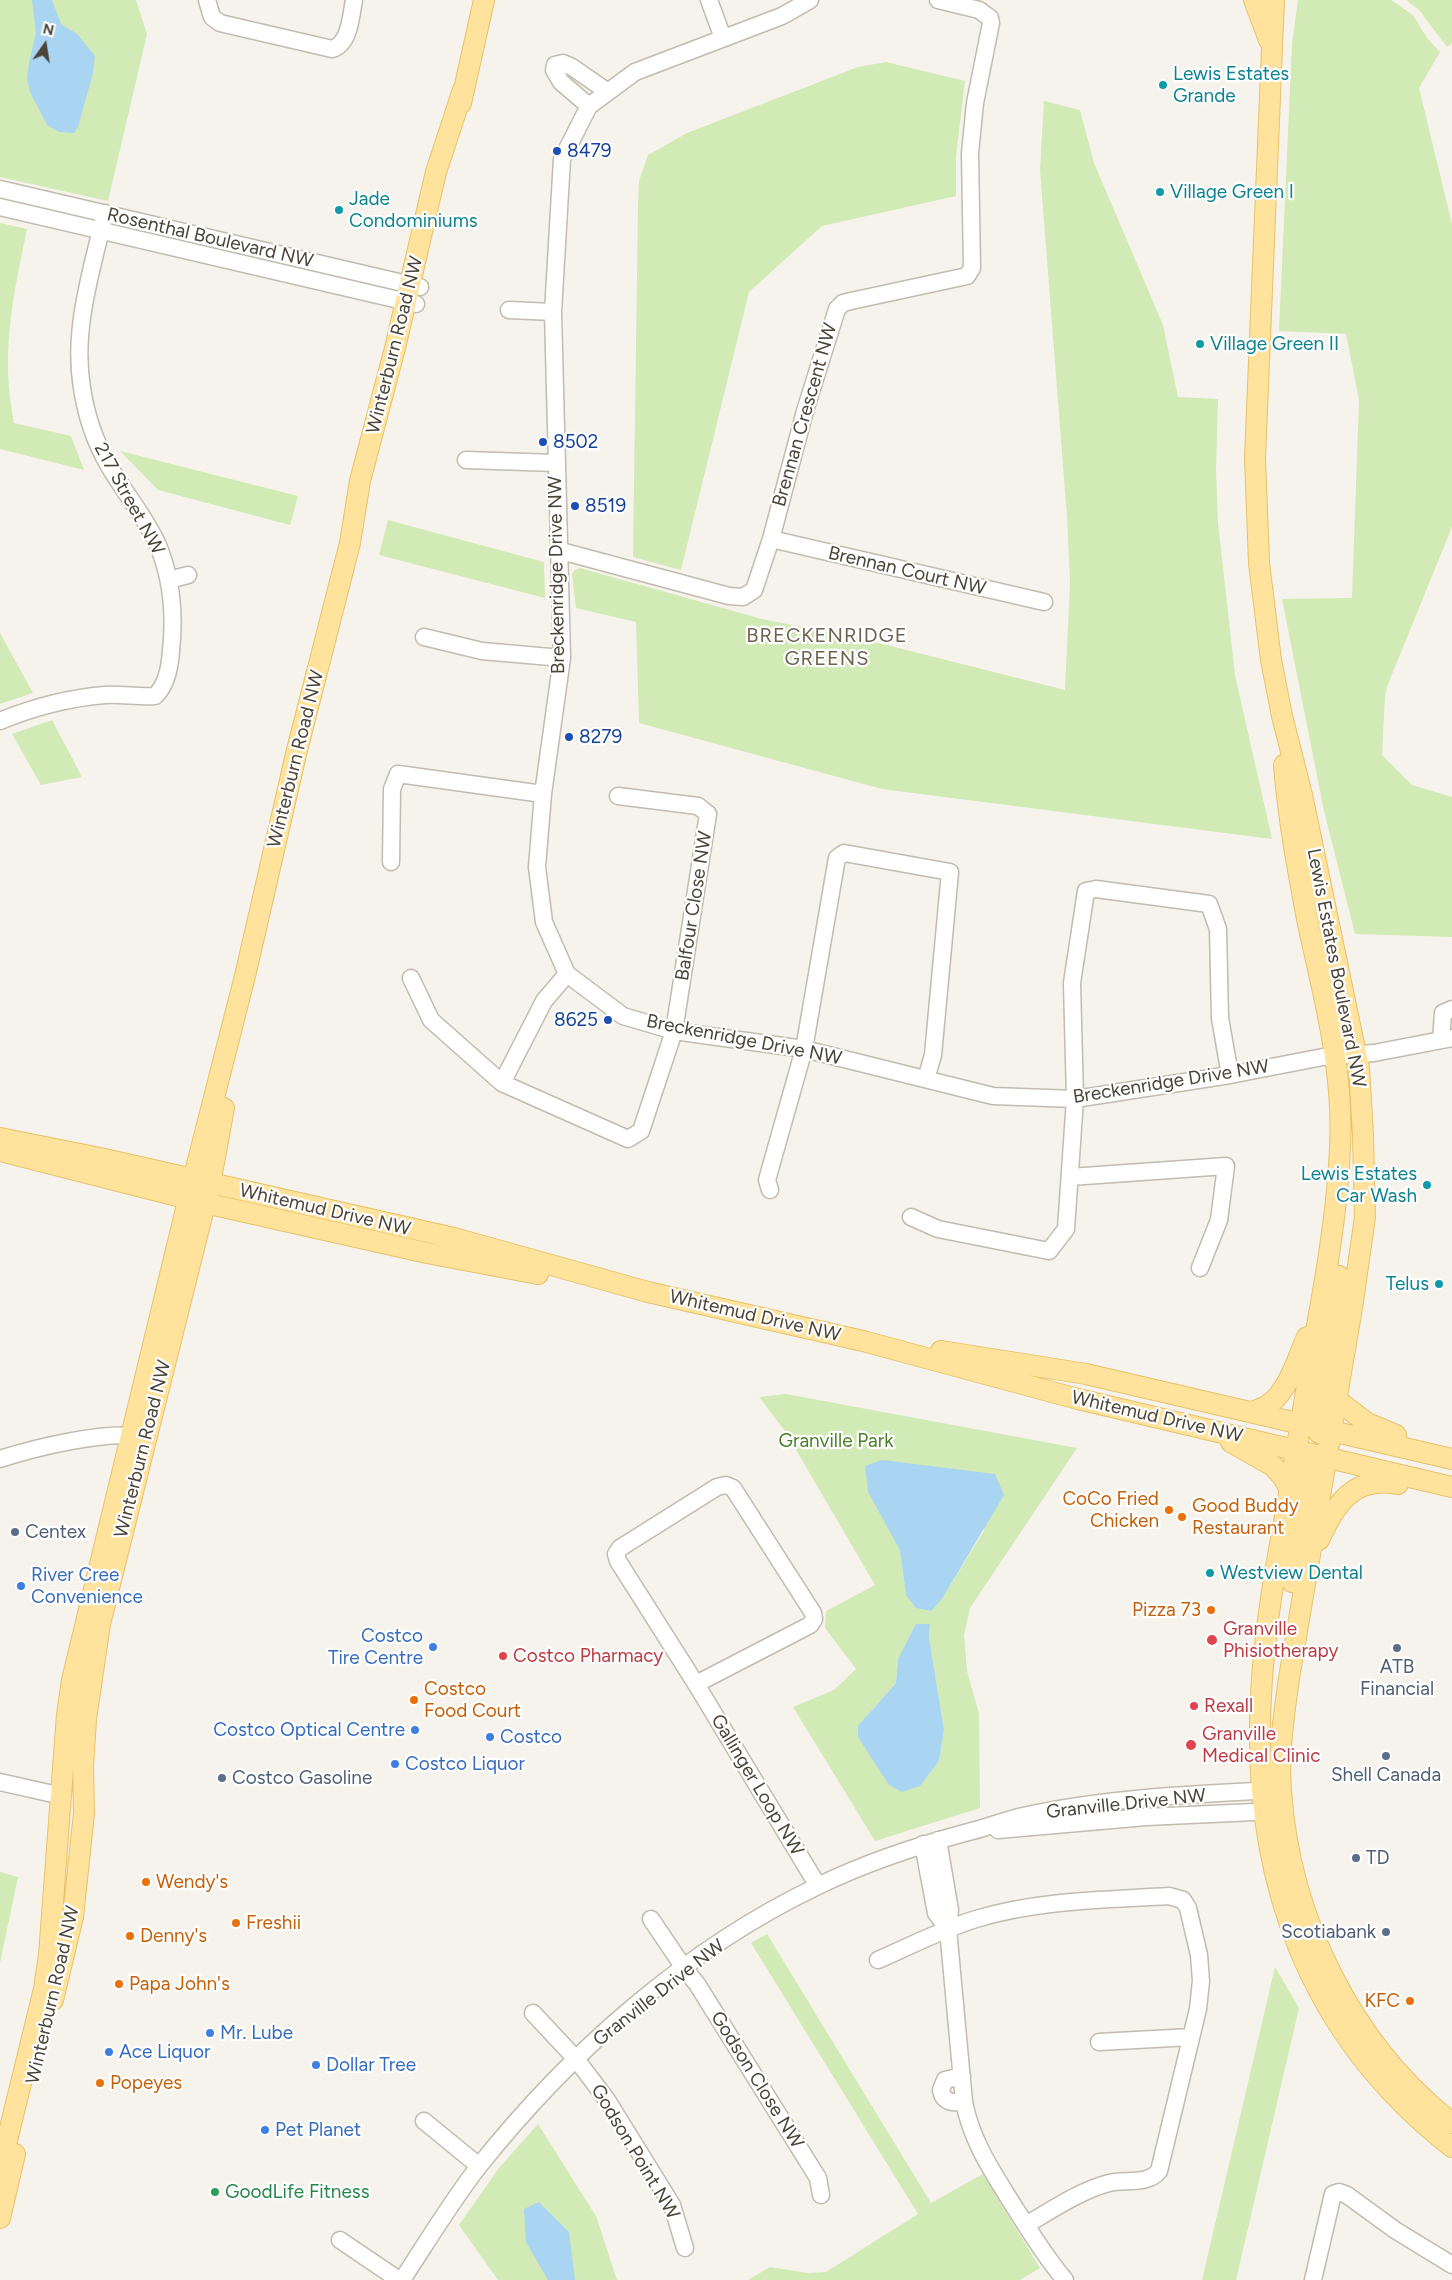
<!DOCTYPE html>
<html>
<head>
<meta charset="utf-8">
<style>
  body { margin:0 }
  #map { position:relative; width:1452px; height:2280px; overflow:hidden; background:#f6f3ec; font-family:Figtree,sans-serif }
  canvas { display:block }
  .north { position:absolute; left:20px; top:20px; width:50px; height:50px; -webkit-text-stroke:4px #fff; paint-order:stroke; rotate:13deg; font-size:14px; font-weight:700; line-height:20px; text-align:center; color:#4b4439 }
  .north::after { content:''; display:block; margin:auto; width:18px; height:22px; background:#4b4439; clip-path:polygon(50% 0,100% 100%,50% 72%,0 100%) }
</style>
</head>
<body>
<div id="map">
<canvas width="1452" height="2280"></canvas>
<div class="north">N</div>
</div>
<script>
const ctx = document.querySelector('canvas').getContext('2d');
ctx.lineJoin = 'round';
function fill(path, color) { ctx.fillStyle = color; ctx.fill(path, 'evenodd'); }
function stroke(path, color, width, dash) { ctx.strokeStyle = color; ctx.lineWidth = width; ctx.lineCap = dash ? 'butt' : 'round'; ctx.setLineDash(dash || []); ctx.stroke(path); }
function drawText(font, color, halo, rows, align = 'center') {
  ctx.font = font + ' Figtree,sans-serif'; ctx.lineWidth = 4.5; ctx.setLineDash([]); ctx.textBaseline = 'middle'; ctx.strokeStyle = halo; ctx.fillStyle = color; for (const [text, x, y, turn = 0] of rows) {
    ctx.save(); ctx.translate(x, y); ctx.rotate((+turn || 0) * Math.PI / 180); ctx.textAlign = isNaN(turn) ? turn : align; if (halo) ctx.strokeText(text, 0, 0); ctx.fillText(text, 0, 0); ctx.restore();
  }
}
const green = new Path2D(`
  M0 0H136L147 34 108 201 0 177Z
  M1298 0H1391L1413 15 1427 38 1440 52 1419 88 1452 224V527L1388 684 1385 695 1382 755 1412 785 1452 797V937L1355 934 1324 811 1282 599 1352 598 1359 400 1346 334 1279 331 1292 44Z
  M1406 0H1452V43L1447 47 1419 10Z
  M886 62 965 81 956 156V196L822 226 749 292 681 570 633 557 638 204 639 181 648 155 687 133 858 67Z
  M1044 101 1080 110 1094 163 1163 325 1178 397 1218 399 1216 470 1218 523 1235 675 1272 839 882 789 639 723 636 622 576 608 572 574 575 570 580 568 762 619 863 639 1065 690 1070 583 1067 517 1040 170Z
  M0 223 27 229C13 297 0 353 14 423L71 436 84 470 0 449Z
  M120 451 298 496 290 525 158 490Z
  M388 520 544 562 545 598 379 555Z
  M0 633 33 693 0 704Z
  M52 720 82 777 41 785 12 734Z
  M786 1394 1077 1448 970 1608 964 1635 967 1671 979 1714 980 1808 875 1841 793 1707 834 1690 856 1669 825 1628 826 1611 875 1585 785 1431 759 1397ZM985 1529 942 1599 931 1611 906 1595 900 1550ZM930 1624 929 1637 944 1730 939 1761 920 1786 866 1717 896 1683 898 1659Z
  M0 1872 18 1877 0 1963Z
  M767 1934 931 2203 983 2174 1040 2268 1020 2280H748L770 2267 808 2273 826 2272 918 2214 751 1943Z
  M1275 1967 1299 2008 1236 2280H1202Z
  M538 2124 596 2216 617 2280H498L459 2225 499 2168Z`);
const water = new Path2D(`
  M32 0H52L61 24 77 34 95 56 93 73 78 127 74 133 59 132 47 125 30 92 27 79 29 63 36 33Z
  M882 1460 995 1474 1004 1495 942 1599 931 1611 916 1608 906 1595 900 1550 868 1492 865 1466Z
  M916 1624H930L929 1637 944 1730 939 1761 920 1786 902 1792 889 1785 858 1737V1726L896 1683 898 1659Z
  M539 2202 569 2232 575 2280H548L526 2242 524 2209Z`);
const minor = new Path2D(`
  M207 0 212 17 220 23 332 49C350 44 351 15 354 0
  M709 0 723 38
  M810 0 782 16 635 72 589 106 562 159 553 312 562 658 543 794 537 867 544 922 567 974 623 1016 674 1031 804 1049 993 1096 1075 1099 1230 1075 1323 1057 1374 1053 1452 1038
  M589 106 561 82 554 70 555 65 563 63 572 67 608 92
  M0 189 420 287
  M0 207 416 304
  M509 310 553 312
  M466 460 556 463
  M771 539 1044 602
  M561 551 729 596 743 597 754 590 771 539 805 411 837 309 843 303 851 301 967 276 972 268 970 153 975 103 991 23 990 18 979 10 938 0
  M169 580 188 575
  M424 637 482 651 562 658
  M0 721C34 707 68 698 105 695 121 694 138 697 155 696 167 685 170 666 171 651 175 614 172 578 157 543 144 515 124 492 109 466 95 442 86 415 82 388 72 329 92 270 105 213
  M391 862 392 789 398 774 543 794
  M411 978 431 1020 502 1083 628 1139 641 1131 674 1031 708 814 698 806 618 796
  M1441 1040 1443 1013 1452 1009
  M502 1083 544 1001 567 974
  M1070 1177 1226 1166 1219 1220 1200 1268
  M770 1190 767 1180 804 1049 837 858 844 853 950 872 933 1055 926 1079
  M911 1217 938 1229 1049 1251 1066 1229 1075 1099 1072 983 1086 891 1096 889 1209 904 1218 929 1220 1018 1230 1075
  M0 1459C34 1448 107 1430 141 1437
  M696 1684 810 1625 814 1619 813 1613 733 1488 726 1485 717 1487 620 1548 616 1554 618 1561 696 1684 818 1886
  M0 1782 62 1796
  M998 1830 1146 1817 1276 1811
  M938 1840 950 1910 948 1929 964 2102C972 2143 994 2174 1015 2208 1031 2233 1046 2258 1065 2280
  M923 1844 936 1913 948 1929
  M651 1919 684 1968 697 1984 818 2178 821 2195
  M878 1960C910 1946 943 1929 976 1919 1038 1900 1105 1900 1169 1896L1183 1900 1188 1908 1199 1955 1201 1981 1198 2009 1159 2171C1148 2185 1125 2179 1109 2183 1079 2191 1052 2210 1026 2225
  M533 2013 576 2059 607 2100 672 2205 685 2248
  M1099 2042 1191 2037
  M962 2076 945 2080 941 2090C943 2103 953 2103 964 2102
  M424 2121 479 2166
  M340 2240 399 2280
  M402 2280C427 2242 451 2202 479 2166 570 2052 686 1949 818 1886 867 1862 919 1845 972 1831 989 1827 1005 1820 1023 1816 1104 1798 1191 1794 1274 1790
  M1313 2280 1333 2194 1339 2192 1347 2195 1395 2230 1452 2265`);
const major = new Path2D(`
  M1254 0 1269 40
  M1274 0 1255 458 1259 563 1271 660 1282 716 1302 795 1359 1068 1363 1135 1365 1217 1352 1308 1289 1678C1284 1715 1278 1753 1281 1791 1290 1918 1351 2044 1452 2123
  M461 103 484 0
  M1284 765C1288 818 1298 871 1308 924 1324 997 1344 1071 1340 1147 1338 1203 1329 1259 1319 1314 1309 1374 1299 1434 1289 1494 1277 1561 1264 1628 1261 1696 1251 1876 1307 2034 1452 2147
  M0 1138 100 1158 454 1238 648 1292 863 1341 1078 1399 1452 1487
  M0 1151 205 1203 427 1253 538 1274
  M941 1351 1086 1374 1452 1459
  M1337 1400 1367 1423 1396 1435
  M1251 1412C1257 1410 1264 1408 1269 1404 1289 1390 1297 1359 1307 1337
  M1319 1433V1418L1339 1276
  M1231 1442 1273 1466 1283 1477 1290 1490
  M1319 1540C1335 1504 1354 1475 1398 1484
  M1292 1582 1307 1454
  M53 2000 73 1917 84 1813 83 1766 86 1719 100 1624 210 1184 224 1108
  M0 2169 44 1989 49 1955 67 1715 72 1680 193 1180 245 976 297 750 350 543 360 481 395 348 436 172 463 90
  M0 2218 15 2154`);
const markers = [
  [1163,85,5,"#0f9aa8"],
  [557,151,5,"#1a4fb4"],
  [1160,192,5,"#0f9aa8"],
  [339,210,5,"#0f9aa8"],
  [1200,344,5,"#0f9aa8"],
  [543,442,5,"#1a4fb4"],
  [575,506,5,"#1a4fb4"],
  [569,737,5,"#1a4fb4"],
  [608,1020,5,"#1a4fb4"],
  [1427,1185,5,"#0f9aa8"],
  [1439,1284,5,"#0f9aa8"],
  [1169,1510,5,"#e8710a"],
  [1182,1517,5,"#e8710a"],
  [15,1532,5,"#5c6f8a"],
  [1210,1573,5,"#0f9aa8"],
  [21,1586,5,"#3f7fe0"],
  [1211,1610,5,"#e8710a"],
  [1212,1640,6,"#e0444e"],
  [433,1647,5,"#3f7fe0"],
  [1397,1648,5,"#5c6f8a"],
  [503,1656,5,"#e0444e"],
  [414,1700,5,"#e8710a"],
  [1194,1706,5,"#e0444e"],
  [415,1730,5,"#3f7fe0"],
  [490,1737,5,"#3f7fe0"],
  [1191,1745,6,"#e0444e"],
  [1386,1756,5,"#5c6f8a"],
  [395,1764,5,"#3f7fe0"],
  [222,1778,5,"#5c6f8a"],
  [1356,1858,5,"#5c6f8a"],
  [146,1882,5,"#e8710a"],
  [236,1923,5,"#e8710a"],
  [1386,1932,5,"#5c6f8a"],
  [130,1936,5,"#e8710a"],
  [119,1984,5,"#e8710a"],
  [1410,2001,5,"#e8710a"],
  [210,2033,5,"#3f7fe0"],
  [109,2052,5,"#3f7fe0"],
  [316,2065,5,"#3f7fe0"],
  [100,2083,5,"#e8710a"],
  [265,2130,5,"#3f7fe0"],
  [215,2192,5,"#2e9e5b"]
];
const cultureNames = [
  ["Lewis Estates",1173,74],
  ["Grande",1173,96],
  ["Village Green I",1170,192],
  ["Jade",349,199],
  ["Condominiums",349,221],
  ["Village Green II",1210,344],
  ["Lewis Estates",1417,1174,"right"],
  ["Car Wash",1417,1196,"right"],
  ["Telus",1429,1284,"right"],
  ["Westview Dental",1220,1573]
];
const transitNames = [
  ["8479",567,151],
  ["8502",553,442],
  ["8519",585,506],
  ["8279",579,737],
  ["8625",598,1020,"right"]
];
const streetNames = [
  ["Rosenthal Boulevard NW",210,238,13],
  ["Winterburn Road NW",395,345,-76],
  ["Brennan Crescent NW",805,415,-74],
  ["217 Street NW",129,499,61],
  ["Brennan Court NW",907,571,13],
  ["Breckenridge Drive NW",557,575,-91],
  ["Winterburn Road NW",296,759,-76],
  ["Balfour Close NW",694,906,-81],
  ["Lewis Estates Boulevard NW",1336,968,79],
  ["Breckenridge Drive NW",744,1040,11],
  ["Breckenridge Drive NW",1171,1082,-9],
  ["Whitemud Drive NW",325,1210,13],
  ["Whitemud Drive NW",755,1316,13],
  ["Whitemud Drive NW",1157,1417,13],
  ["Winterburn Road NW",143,1449,-76],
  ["Gallinger Loop NW",757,1785,59],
  ["Granville Drive NW",1126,1804,-6],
  ["Granville Drive NW",659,1993,-38],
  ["Winterburn Road NW",53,1995,-77],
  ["Godson Close NW",757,2080,58],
  ["Godson Point NW",635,2152,59]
];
const parkNames = [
  ["Granville Park",836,1441]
];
const foodNames = [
  ["CoCo Fried",1159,1499,"right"],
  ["Chicken",1159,1521,"right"],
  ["Good Buddy",1192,1506],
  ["Restaurant",1192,1528],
  ["Pizza 73",1201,1610,"right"],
  ["Costco",424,1689],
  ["Food Court",424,1711],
  ["Wendy's",156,1882],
  ["Freshii",246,1923],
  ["Denny's",140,1936],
  ["Papa John's",129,1984],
  ["KFC",1400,2001,"right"],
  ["Popeyes",110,2083]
];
const serviceNames = [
  ["Centex",25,1532],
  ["ATB",1397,1667,"center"],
  ["Financial",1397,1689,"center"],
  ["Shell Canada",1386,1775,"center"],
  ["Costco Gasoline",232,1778],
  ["TD",1366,1858],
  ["Scotiabank",1376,1932,"right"]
];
const shopNames = [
  ["River Cree",31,1575],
  ["Convenience",31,1597],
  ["Costco",423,1636,"right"],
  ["Tire Centre",423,1658,"right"],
  ["Costco Optical Centre",405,1730,"right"],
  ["Costco",500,1737],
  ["Costco Liquor",405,1764],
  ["Mr. Lube",220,2033],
  ["Ace Liquor",119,2052],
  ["Dollar Tree",326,2065],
  ["Pet Planet",275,2130]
];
const healthNames = [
  ["Granville",1223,1629],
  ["Phisiotherapy",1223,1651],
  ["Costco Pharmacy",513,1656],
  ["Rexall",1204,1706],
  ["Granville",1202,1734],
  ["Medical Clinic",1202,1756]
];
const leisureNames = [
  ["GoodLife Fitness",225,2192]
];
const neighbourhoodNames = [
  ["BRECKENRIDGE",827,636],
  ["GREENS",827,659]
];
fill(green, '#d2eab5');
fill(water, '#a9d4f2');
stroke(minor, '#c2bbae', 19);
stroke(major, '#e6c16a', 22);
stroke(minor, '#fff', 16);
stroke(major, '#ffe39c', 20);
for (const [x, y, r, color] of markers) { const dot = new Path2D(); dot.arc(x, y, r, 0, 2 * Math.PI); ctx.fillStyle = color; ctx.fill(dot); stroke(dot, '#fff', 2); }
drawText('19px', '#0d838f', '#fff', cultureNames, 'left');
drawText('19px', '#164399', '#fff', transitNames, 'left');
drawText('19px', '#4b4439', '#fff', streetNames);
drawText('19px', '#4a7f2a', '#fff', parkNames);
drawText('19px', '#c56008', '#fff', foodNames, 'left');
drawText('19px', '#4e5e75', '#fff', serviceNames, 'left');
drawText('19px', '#366cbe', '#fff', shopNames, 'left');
drawText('19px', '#be3a42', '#fff', healthNames, 'left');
drawText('19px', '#27864d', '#fff', leisureNames, 'left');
ctx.letterSpacing = '1px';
drawText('20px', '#6e6250', '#fff', neighbourhoodNames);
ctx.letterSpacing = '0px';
</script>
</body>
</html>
